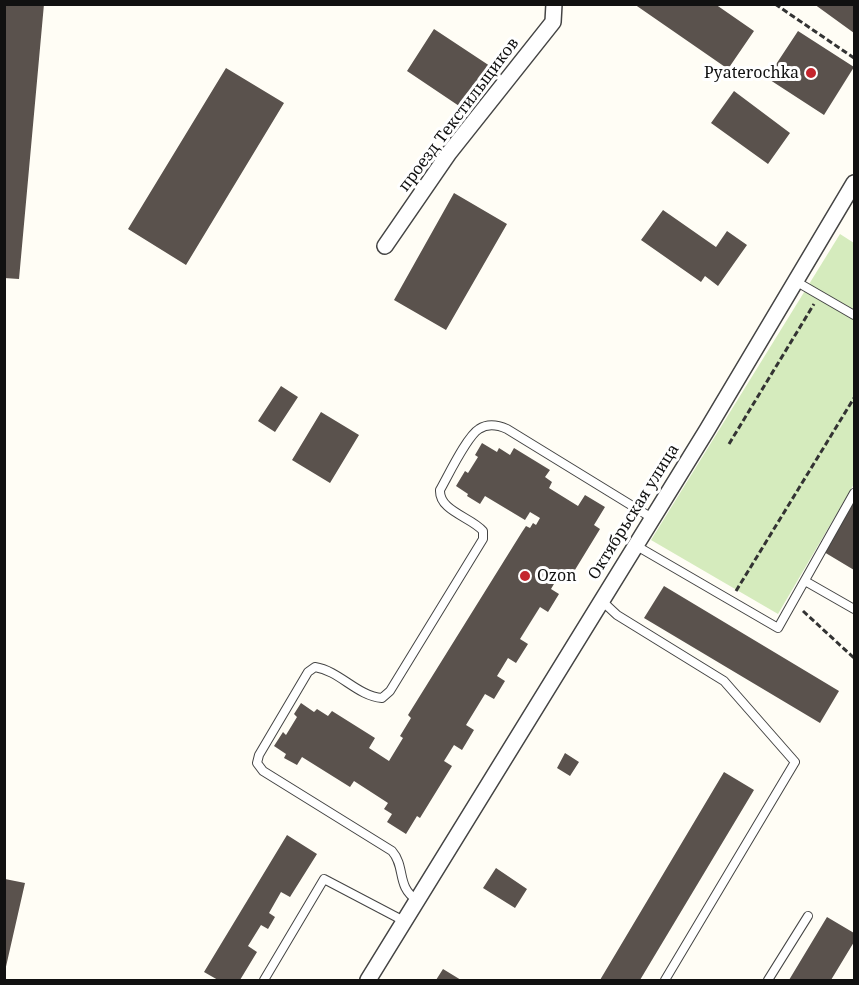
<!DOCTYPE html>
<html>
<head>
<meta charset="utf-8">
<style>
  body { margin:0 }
  #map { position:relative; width:859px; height:985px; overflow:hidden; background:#fffdf5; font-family:"Noto Serif",serif }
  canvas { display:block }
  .frame { position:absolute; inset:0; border:6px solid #111; pointer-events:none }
</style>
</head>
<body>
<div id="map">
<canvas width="859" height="985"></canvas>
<div class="frame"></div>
</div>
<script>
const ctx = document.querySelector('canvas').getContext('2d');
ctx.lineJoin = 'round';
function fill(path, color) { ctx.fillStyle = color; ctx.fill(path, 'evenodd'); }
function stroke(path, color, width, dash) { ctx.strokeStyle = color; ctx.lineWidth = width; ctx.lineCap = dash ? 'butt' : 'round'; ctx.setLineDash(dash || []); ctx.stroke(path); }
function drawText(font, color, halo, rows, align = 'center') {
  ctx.font = font + ' "Noto Serif",serif'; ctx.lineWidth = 6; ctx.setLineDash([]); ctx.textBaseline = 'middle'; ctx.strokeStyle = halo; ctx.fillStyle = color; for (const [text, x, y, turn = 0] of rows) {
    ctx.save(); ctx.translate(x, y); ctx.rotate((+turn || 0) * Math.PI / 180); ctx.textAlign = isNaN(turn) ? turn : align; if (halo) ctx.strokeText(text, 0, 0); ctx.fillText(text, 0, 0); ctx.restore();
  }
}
const green = new Path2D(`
  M840 234 854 243V484L778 614 651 540Z`);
const building = new Path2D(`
  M4 4H44L19 279 4 278Z
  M634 4H715L754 31 728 69Z
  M814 4H854V33Z
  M434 29 496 70 468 112 407 71Z
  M798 31 854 67 824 115 767 78Z
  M226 68 284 103 186 265 128 229Z
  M734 91 790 133 768 164 711 123Z
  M454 193 507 224 446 330 394 300Z
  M663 210 716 247 727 231 747 245 718 286 705 276 701 282 641 240Z
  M281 386 298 397 275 432 258 421Z
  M321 412 359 435 330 483 292 460Z
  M482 443 497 452 499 448 510 455 514 448 550 470 545 477 552 482 549 488 578 506 585 495 605 507 594 525 600 529 570 578 561 572 551 589 559 594 548 612 540 607 520 639 528 644 516 663 508 658 497 676 505 681 494 699 485 694 466 725 474 730 462 750 454 745 444 761 452 766 420 818 417 816 406 834 387 822 392 814 384 809 388 803 354 781 350 787 302 757 297 765 284 758 286 754 274 746 283 732 286 735 297 717 294 714 301 703 314 712 317 709 328 716 332 711 375 738 369 748 389 761 403 738 400 736 411 718 408 715 522 532 526 526 530 528 533 523 536 525 540 518 530 512 525 520 485 496 480 504 467 496 468 494 456 486 465 471 468 473 478 457 475 455Z
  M854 501V570L824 552Z
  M664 586 839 691 820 723 644 618Z
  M565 753 579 762 570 776 557 768Z
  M724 772 754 790 640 980H600Z
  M287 835 317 854 290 897 281 892 269 913 275 917 268 929 261 925 248 946 257 952 240 980H218L204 972Z
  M496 868 527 889 515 908 483 888Z
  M5 879 25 883 5 971Z
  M827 917 854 933V942L831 980H789Z
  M443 969 461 980H436Z`);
const path = new Path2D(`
  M775 4 854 58
  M729 444 814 304
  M736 591 854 398
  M803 611 854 658`);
const lane = new Path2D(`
  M797 282 854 315
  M635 545 778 628 854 493
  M805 581 854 609
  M602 601 617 615 724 681 795 762 665 980
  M417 900C396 887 406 867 392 851L263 771 257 763 259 755 308 672 315 667C340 671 357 696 382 698L390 691 483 539V531C471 517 439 511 440 490 448 476 467 436 479 429 488 423 498 425 507 429L652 518
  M264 980 324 879 404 921
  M768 980 808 916`);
const street = new Path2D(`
  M385 246 449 153 553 22 554 4
  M368 980 707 430 854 183`);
const markers = [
  [811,73,6,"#c4262e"],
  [525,576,6,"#c4262e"]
];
const poiNames = [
  ["Pyaterochka",799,73],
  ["Ozon",537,576,"left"]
];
const streetNames = [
  ["проезд Текстильщиков",459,115,-53],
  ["Октябрьская улица",634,512,-58]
];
fill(green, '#d5ebbd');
fill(building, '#5a524d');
stroke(lane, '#444', 10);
stroke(street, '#444', 18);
stroke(path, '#333', 3, [6, 3]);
stroke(lane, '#fff', 8);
stroke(street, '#fff', 15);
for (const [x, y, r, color] of markers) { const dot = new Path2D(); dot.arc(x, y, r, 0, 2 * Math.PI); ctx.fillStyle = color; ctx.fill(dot); stroke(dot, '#fff', 2); }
drawText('16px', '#111', '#fff', poiNames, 'right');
drawText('16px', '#111', '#fff', streetNames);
</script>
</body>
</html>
